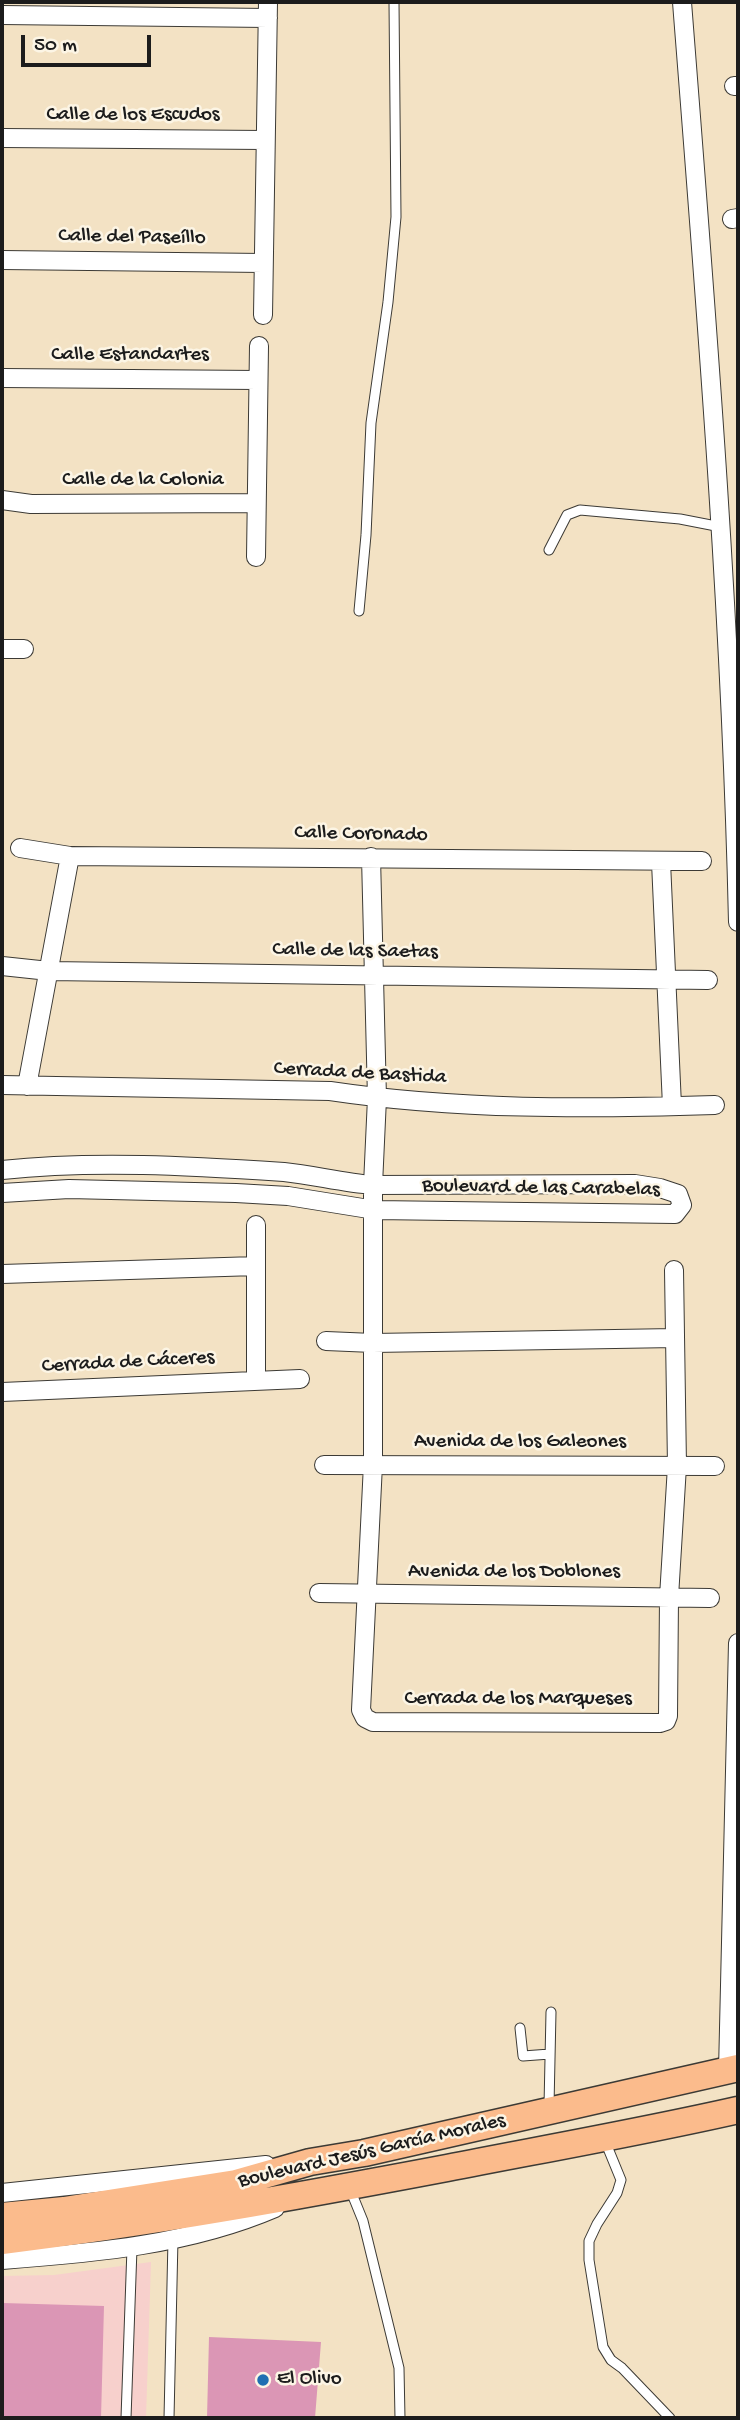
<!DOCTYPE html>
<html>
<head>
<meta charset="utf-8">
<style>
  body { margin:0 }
  #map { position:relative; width:740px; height:2420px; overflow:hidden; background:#f3e2c4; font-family:"Gochi Hand",sans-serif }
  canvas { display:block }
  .frame { position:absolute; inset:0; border:4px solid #1c1c1c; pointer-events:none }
  .scale { position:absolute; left:21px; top:35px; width:130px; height:32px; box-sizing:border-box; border:4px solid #1c1c1c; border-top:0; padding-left:9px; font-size:21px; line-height:24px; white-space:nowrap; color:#1c1c1c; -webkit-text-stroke:5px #fcf5e5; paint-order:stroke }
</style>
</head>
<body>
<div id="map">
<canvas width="740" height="2420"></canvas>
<div class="frame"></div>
<div class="scale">50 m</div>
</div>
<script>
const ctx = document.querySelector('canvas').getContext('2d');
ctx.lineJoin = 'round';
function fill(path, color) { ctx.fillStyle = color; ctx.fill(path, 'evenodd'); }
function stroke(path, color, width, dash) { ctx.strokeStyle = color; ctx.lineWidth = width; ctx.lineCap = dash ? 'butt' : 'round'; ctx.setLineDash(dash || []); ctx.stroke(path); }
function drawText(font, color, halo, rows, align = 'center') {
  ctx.font = font + ' "Gochi Hand",sans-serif'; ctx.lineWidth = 5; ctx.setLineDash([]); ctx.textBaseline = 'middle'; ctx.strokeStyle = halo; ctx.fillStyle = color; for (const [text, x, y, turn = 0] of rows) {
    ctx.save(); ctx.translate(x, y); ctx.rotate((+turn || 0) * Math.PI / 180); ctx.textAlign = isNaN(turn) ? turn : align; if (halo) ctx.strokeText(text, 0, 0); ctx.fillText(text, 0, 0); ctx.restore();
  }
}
const built = new Path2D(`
  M151 2262 146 2418H2V2276L54 2275Z`);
const building = new Path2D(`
  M3 2303 104 2306 101 2418H2Z
  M209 2337 321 2342 315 2418H207Z`);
const lane = new Path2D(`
  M549 550 567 515 580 510 680 519 721 527
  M359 611 366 535 371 423 388 302 396 217 394 2
  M520 2028 523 2056 550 2054
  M549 2106 551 2012
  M605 2141 621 2180 617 2193 597 2224 589 2241V2260L603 2347 611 2360 622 2368 670 2418
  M350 2189 363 2221 399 2368 400 2418
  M126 2418 132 2248
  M169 2418 173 2239`);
const street = new Path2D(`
  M682 2C706 308 731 615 738 922
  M2 15 268 18
  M734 86H738
  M2 138 265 140
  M732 219 738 218
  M2 260 263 263
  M263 315 268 2
  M2 378 258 380
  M2 500 31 504 256 503
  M256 557 259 346
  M2 649H24
  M20 848 70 856 702 861
  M371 857 377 1098 373 1185V1464L361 1710 365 1718 373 1722 660 1723 666 1721 668 1716 669 1597 677 1466 674 1270
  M661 862 672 1106
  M2 966 49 971 708 980
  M2 1085 330 1091C457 1110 588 1109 715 1105
  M27 1086 70 856
  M2 1170C95 1160 191 1166 284 1172 314 1175 343 1183 373 1185L635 1184 660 1188 678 1194 682 1205 675 1214 375 1210 288 1196 236 1193 69 1189 2 1193
  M256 1225V1380
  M2 1274 256 1266
  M326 1341 373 1343 675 1338
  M2 1392 300 1379
  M324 1465 715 1466
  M319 1593 710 1598
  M728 2071 738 1643
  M2 2193 266 2165
  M2 2260C94 2253 189 2245 275 2208`);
const primary = new Path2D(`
  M2 2216 64 2210 236 2183 310 2162 364 2153 738 2068
  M2 2241C151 2223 299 2196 447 2168 544 2149 641 2132 738 2110`);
const markers = [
  [263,2380,7,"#1f6fb2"]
];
const streetNames = [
  ["Calle de los Escudos",133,116],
  ["Calle del Paseíllo",132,238,1],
  ["Calle Estandartes",130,356],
  ["Calle de la Colonia",143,481],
  ["Calle Coronado",361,835,1],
  ["Calle de las Saetas",355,952,1],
  ["Cerrada de Bastida",360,1074,3],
  ["Boulevard de las Carabelas",541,1189,1],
  ["Cerrada de Cáceres",128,1363,-3],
  ["Avenida de los Galeones",520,1443],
  ["Avenida de los Doblones",514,1573],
  ["Cerrada de los Marqueses",518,1700],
  ["Boulevard Jesús García Morales",372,2152,-13]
];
const poiNames = [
  ["El Olivo",277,2380]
];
fill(built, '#f7d0cc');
fill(building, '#db96b5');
stroke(lane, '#3c3a35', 11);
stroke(street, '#3c3a35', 20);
stroke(primary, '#3c3a35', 29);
stroke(lane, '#fff', 9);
stroke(street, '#fff', 18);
stroke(primary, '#fbbb8c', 26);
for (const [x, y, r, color] of markers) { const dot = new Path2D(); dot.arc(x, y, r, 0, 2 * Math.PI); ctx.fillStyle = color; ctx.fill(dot); stroke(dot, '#fcf5e5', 2.5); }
drawText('21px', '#1c1c1c', '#fcf5e5', streetNames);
drawText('21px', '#1c1c1c', '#fcf5e5', poiNames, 'left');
</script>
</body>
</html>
